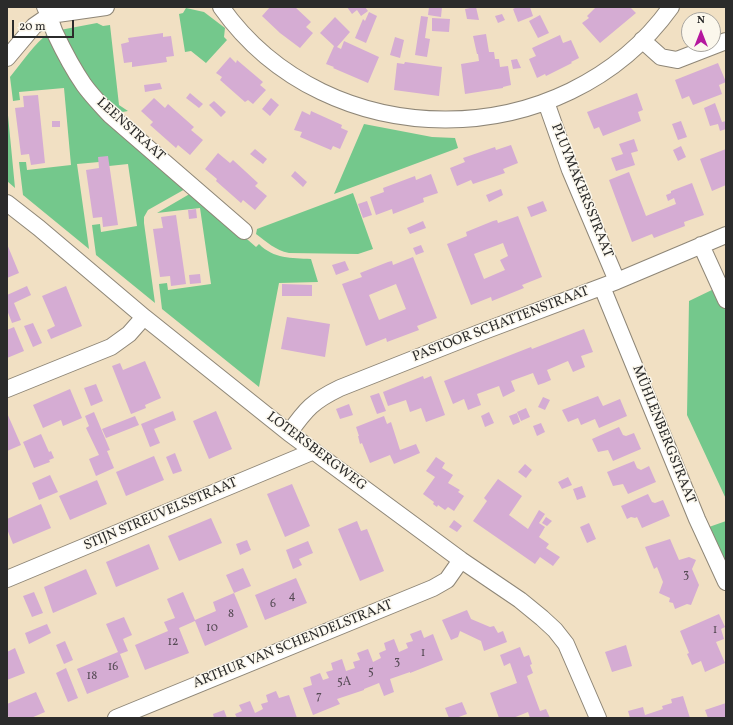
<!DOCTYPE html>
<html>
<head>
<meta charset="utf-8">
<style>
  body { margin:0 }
  #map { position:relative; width:733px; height:725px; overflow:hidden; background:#f1e0c3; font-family:Vollkorn,serif }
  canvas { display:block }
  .frame { position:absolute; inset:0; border:8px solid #2b2b2b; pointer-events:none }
  .north { position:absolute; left:681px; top:12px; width:40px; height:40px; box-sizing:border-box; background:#fbf7ec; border:1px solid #a8a59f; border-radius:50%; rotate:0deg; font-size:11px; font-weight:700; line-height:16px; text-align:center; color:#2b2b2b }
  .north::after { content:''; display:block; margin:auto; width:14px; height:18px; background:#b5179e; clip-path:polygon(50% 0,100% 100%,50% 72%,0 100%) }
  .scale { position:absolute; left:12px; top:20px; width:62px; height:18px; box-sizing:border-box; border:2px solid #2b2b2b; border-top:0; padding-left:5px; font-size:12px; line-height:14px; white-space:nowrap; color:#2b2b2b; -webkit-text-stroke:3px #fbf7ec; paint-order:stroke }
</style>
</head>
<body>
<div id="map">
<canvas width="733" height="725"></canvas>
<div class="frame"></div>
<div class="north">N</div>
<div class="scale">20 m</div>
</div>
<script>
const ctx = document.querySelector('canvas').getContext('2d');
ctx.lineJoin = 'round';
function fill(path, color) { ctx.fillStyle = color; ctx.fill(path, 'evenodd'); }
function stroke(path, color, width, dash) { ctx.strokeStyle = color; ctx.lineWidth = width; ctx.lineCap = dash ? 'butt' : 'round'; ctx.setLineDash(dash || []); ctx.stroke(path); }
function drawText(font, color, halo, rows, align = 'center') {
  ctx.font = font + ' Vollkorn,serif'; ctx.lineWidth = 3; ctx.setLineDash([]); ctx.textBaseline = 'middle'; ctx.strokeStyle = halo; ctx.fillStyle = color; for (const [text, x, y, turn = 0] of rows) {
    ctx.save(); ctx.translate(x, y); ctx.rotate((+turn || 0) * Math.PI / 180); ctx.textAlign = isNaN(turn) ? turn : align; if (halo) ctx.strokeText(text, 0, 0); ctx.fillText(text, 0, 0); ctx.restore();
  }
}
const green = new Path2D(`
  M186 8 204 12 225 28 224 37 227 40 206 63 191 51 185 52 179 14 183 13Z
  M97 23 103 26 110 25 119 105 128 111 117 113 87 80 60 30Z
  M50 32 73 75 187 188 148 210 144 217V223L155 303 96 255 92 225 100 224 101 232 137 226 128 164 109 166 99 162 77 164 89 249 23 195 19 162H26L27 170 71 165 64 88 19 92 20 100 13 101 10 77C23 61 34 44 50 32Z
  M7 105 15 188 7 181Z
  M364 124 432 137 455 138 458 148 334 194Z
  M193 192 256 247 259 244C274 259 291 258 311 259L318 282 279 283 259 387 162 309 159 284 167 283 168 290 211 284 200 208 157 213Z
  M353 193 373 249 358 254 289 253C275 250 267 242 256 234L257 229Z
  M716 288 726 312V499L687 415 689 301Z
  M726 521V562L709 527Z`);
const building = new Path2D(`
  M270 7H295L311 22 306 27 313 33 300 48 280 33 262 16Z
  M347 7H365L368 11 361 16 357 10 352 14Z
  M429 7H442L441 17 428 15Z
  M470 7H476L479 20 467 19 465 9 470 8Z
  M517 7H530L533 16 518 22 513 9Z
  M596 7H630L636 13 600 43 582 23 589 18 587 16Z
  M369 12 377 16 366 43 355 38 363 19 365 21Z
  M502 14 505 20 498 23 495 16Z
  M540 15 549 33 538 38 529 21Z
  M421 16 428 17 425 38 430 39 427 57 415 55Z
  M335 17 350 32 337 47 341 49 344 41 379 57 368 83 333 68 334 67 326 64 334 46 320 33Z
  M432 18 450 19 449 32 432 31Z
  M163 33V37L171 36 174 56 166 57 167 62 132 67V62L124 63 121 44 129 42 128 38Z
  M486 34 489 52H494L495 59H499L500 67 508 66 511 85 503 87V88L465 94 461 64 479 61 478 54H477L473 36Z
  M560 35 563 43 571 40 579 58 571 62 572 63 546 76 545 74 537 78 529 59 536 56 532 48Z
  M395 37 404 40 400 58 390 55Z
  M230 57 236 63 237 60 263 82 260 85 266 90 253 104 248 100 245 102 220 80 222 77 216 73Z
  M517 59 521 68 513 69 511 60Z
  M405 62 442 67 439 96 394 90 397 63 404 64Z
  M718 63 726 82 719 85 722 94 693 105 689 96 682 99 675 80Z
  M160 83 162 89 145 92 144 85Z
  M190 93 203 104 199 108 186 98Z
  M637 93 643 110 638 112 641 121 603 136 599 127 594 129 587 112Z
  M38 95 45 163 31 165 29 154 21 155 15 108 24 107 23 96Z
  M154 98 165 108 168 104 194 127 191 130 203 140 190 155 178 145 176 148 150 125 153 122 141 111Z
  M271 98 279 105 270 116 262 109Z
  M214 101 226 112 221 117 209 105Z
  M715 103 722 122 726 121V129L720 131 718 124 710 126 704 108Z
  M302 111 310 115 311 111 342 125 341 128 348 131 340 149 333 146 331 150 300 137 302 132 294 130Z
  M52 121H60V127H52Z
  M681 121 687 137 678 140 672 124Z
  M634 139 638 151 631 153 635 165 616 171 611 158 623 154 619 144Z
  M511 145 518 163 503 169 505 173 473 184 471 180 457 186 450 168 465 162 463 158 495 147 496 150Z
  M681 146 686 157 678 161 673 150Z
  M255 149 267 159 263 164 250 154Z
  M726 149V185L712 191 700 159Z
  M218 153 230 163 233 160 245 171 258 183 255 186 267 196 255 210 243 200 241 203 216 181 217 179 205 169Z
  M108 156 118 225 103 227 102 217 93 218 86 170 99 168 98 157Z
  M295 171 307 182 303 187 291 176Z
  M629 172 646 216 676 204 674 198 668 201 666 195 671 193V191L692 183 704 215 684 222 685 226 654 238 652 234 632 242 609 180Z
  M431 174 438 193 423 198 424 202 393 214 392 209 376 215 370 197 384 192 383 188 415 176 416 180Z
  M501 189 503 195 489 202 486 195Z
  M367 201 372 215 363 218 358 204Z
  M543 201 547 211 531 217 527 207Z
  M196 209 197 218 189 219 188 210Z
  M176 215 186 284 171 286 170 276 160 277 153 229 163 228 161 217Z
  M518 216 542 277 522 285 524 288 492 301 491 297 471 305 447 244 467 236 466 232 493 221 497 220 498 223ZM503 243 508 256 500 260 505 270 484 279 474 254Z
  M423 221 426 228 410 234 407 228Z
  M7 244 19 273 7 278Z
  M421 245 424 252 416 255 413 248Z
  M413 257 437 318 417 326 419 330 387 342 386 338 366 346 342 284 362 277 360 273 388 262 392 261 393 265ZM396 284 406 309 379 320 369 295Z
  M345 261 349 270 336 275 332 265Z
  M200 274 201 283 190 284 189 275Z
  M282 284 312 285V296H282Z
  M27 286 31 295 14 303 21 320 12 323 7 310V295Z
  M66 286 82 326 51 339 47 330 55 326 42 296Z
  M287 317 330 324 325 357 281 349Z
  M33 323 42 343 33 347 24 326Z
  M14 327 24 351 7 358V330Z
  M584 329 593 352 581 356 585 367 573 372 568 361 547 370 551 380 544 383 538 385 533 373 511 381 515 391 503 397 499 386 477 394 481 405 468 410 464 399 453 404 444 381 531 347 532 349Z
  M145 361 161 398 145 405 146 408 131 414 112 366 120 363 123 370Z
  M423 376 424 379 431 376 445 415 426 422 421 408 410 412 406 400 388 406 383 392Z
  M96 384 103 401 91 406 84 388Z
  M70 389 82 418 63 426 61 420 43 428 33 405Z
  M379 393 386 411 377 414 370 396Z
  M598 396 603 406 620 399 627 416 599 428 595 419 581 425 578 418 568 422 562 410Z
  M543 397 550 400 545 410 538 407Z
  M349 404 353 415 340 419 336 409Z
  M526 408 530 417 521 421 517 412Z
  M173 411 176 420 154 429 160 443 150 447 141 424Z
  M216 411 232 449 209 459 193 421Z
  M94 412 110 450 107 451 114 468 96 476 89 459 99 455 86 428 89 426 85 416Z
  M489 412 494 423 485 427 481 416Z
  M7 413 21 445 7 451Z
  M517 413 520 422 513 425 509 416Z
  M135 416 139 425 106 438 102 429Z
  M384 416 387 424 391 422 400 450 416 444 420 453 394 464 390 455 370 463 362 443 360 444 358 436H359L356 427Z
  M541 423 545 432 537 436 533 426Z
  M619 427 623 435 626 436 634 433 641 449 613 461 608 450 598 452 592 439Z
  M41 434 49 452 51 451 54 458 49 460 50 462 34 468 23 442Z
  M175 453 182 471 173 474 166 457Z
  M154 456 164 480 126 496 116 472Z
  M436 457 445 463 442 468 453 475 448 483 460 490 458 492 464 496 454 511 448 507 445 510 438 505 437 507 433 504 434 502 423 494 435 477 426 471Z
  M634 461 637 468 641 470 649 466 656 482 628 494 623 484 613 486 607 472Z
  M525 464 532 470 526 478 518 472Z
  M50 475 58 492 39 500 32 483Z
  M568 477 572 485 562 489 558 482Z
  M498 479 522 496 509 515 528 529 539 510 545 514 539 523 545 527 539 537 549 544 546 548 560 557 553 566 540 557 535 564 473 521 487 501 484 498Z
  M97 480 107 504 70 520 59 496Z
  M292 484 310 526 285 537 267 494Z
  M582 486 586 497 577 500 573 489Z
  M648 494 652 502 655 503 663 500 670 516 642 528 637 517 635 518 631 517 627 519 621 506Z
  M41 504 51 528 13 544 7 529V519Z
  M546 517 552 521 547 526 542 523Z
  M211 518 222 543 179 561 168 536Z
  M454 520 462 526 457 532 449 527Z
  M357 521 361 531 367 529 384 571 360 581 338 529Z
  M589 523 596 539 587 543 580 527Z
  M670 539 679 560 689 557 696 560 692 569 699 585 691 605 687 604 675 609 673 603 669 602 670 598 659 593 663 582 657 567 654 569 645 547Z
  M247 540 251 550 240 555 236 544Z
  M308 541 313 553 299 559 302 565 293 569 286 550Z
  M149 544 159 569 116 587 106 562Z
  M243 568 251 586 234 593 226 575Z
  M86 569 97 594 53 613 44 587Z
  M296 578 307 603 265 620 255 595Z
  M34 592 43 613 32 617 23 596Z
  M183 592 195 620 216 611 213 602 234 593 248 627 205 646 195 621 179 628 189 653 145 670 135 645 168 631 164 622 175 618 167 599Z
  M467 610 471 619 490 627 494 626 498 633 503 631 507 642 484 651 481 641 460 631 458 637 451 640 442 620Z
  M719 614 725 627 721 629 724 639 716 642 725 663 705 672 701 661 692 665 687 654 689 653 680 631Z
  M124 617 132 635 123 639 128 651 120 654 129 677 87 694 77 669 118 652 106 624Z
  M47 624 51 633 29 644 25 633Z
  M421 630 424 638 433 634 443 660 410 673V672L390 679 394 692 384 696 379 683 364 689V690L337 699 340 704 313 715 303 688 312 685 310 677 320 673 323 680 329 678 326 672 333 670 331 663 342 659 346 671 355 668 353 662 360 660 357 653 368 649 373 662 381 658 379 653 386 650 384 643 394 639 399 652 408 648 406 643 413 641 410 634Z
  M65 641 73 660 64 664 56 645Z
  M626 645 632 666 612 672 605 652Z
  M520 647 524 657 529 655 532 664 530 665 533 673 527 676 540 711 546 709 550 718H530L528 712 513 718H499L490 693 517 683 510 663 504 666 500 655Z
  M15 648 25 673 7 680V652Z
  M66 668 78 698 68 702 56 673Z
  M276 691 279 698 289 695 297 718H237L235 714 242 711 239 705 250 701 255 713 263 709 261 704 268 702 266 695Z
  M36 692 45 712 31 718H9L7 713V704Z
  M683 696 690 718H630L628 711 643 707 645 715 663 709 662 706 672 703 671 699Z
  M462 702 467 714 456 718H449L445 708Z
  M726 703V718H708L705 710Z
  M224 710 227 718H214L213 714Z`);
const minor = new Path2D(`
  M45 7C50 15 51 24 55 33 63 50 73 69 84 85 92 96 101 105 110 115L244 231
  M221 7C328 158 564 156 671 7
  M642 40 661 57 677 60 726 41
  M7 58 34 26 50 15 106 7
  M546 102 570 170 617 281
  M7 203 39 228 144 317 289 433 461 560 520 600 542 618 555 630 566 644 598 718
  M701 245 726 300
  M602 287 697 519 726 582
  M7 389 111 347 129 334 144 317
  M289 433C306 409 313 401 340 388L479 333 617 281 726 235
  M7 579 314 451
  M116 718 433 588 447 580 461 560`);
const numberNames = [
  ["3",686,576],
  ["4",292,597],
  ["6",273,605],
  ["8",231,615],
  ["10",212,629],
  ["1",715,631],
  ["12",173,643],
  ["1",423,654],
  ["3",397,663],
  ["16",113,668],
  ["5",371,673],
  ["18",92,677],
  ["5A",344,683],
  ["7",319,697]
];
const streetNames = [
  ["LEENSTRAAT",130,130,42],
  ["PLUYMAKERSSTRAAT",581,191,68],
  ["PASTOOR SCHATTENSTRAAT",501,325,-21],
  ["MÜHLENBERGSTRAAT",663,435,68],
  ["LOTERSBERGWEG",316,452,37],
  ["STIJN STREUVELSSTRAAT",161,515,-23],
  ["ARTHUR VAN SCHENDELSTRAAT",293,645,-22]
];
fill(green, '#74c88c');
fill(building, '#d5acd3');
stroke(minor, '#8e8677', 18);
stroke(minor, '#fff', 16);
drawText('12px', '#564b55', null, numberNames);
drawText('14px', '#2b2b2b', '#fbf7ec', streetNames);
</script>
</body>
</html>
